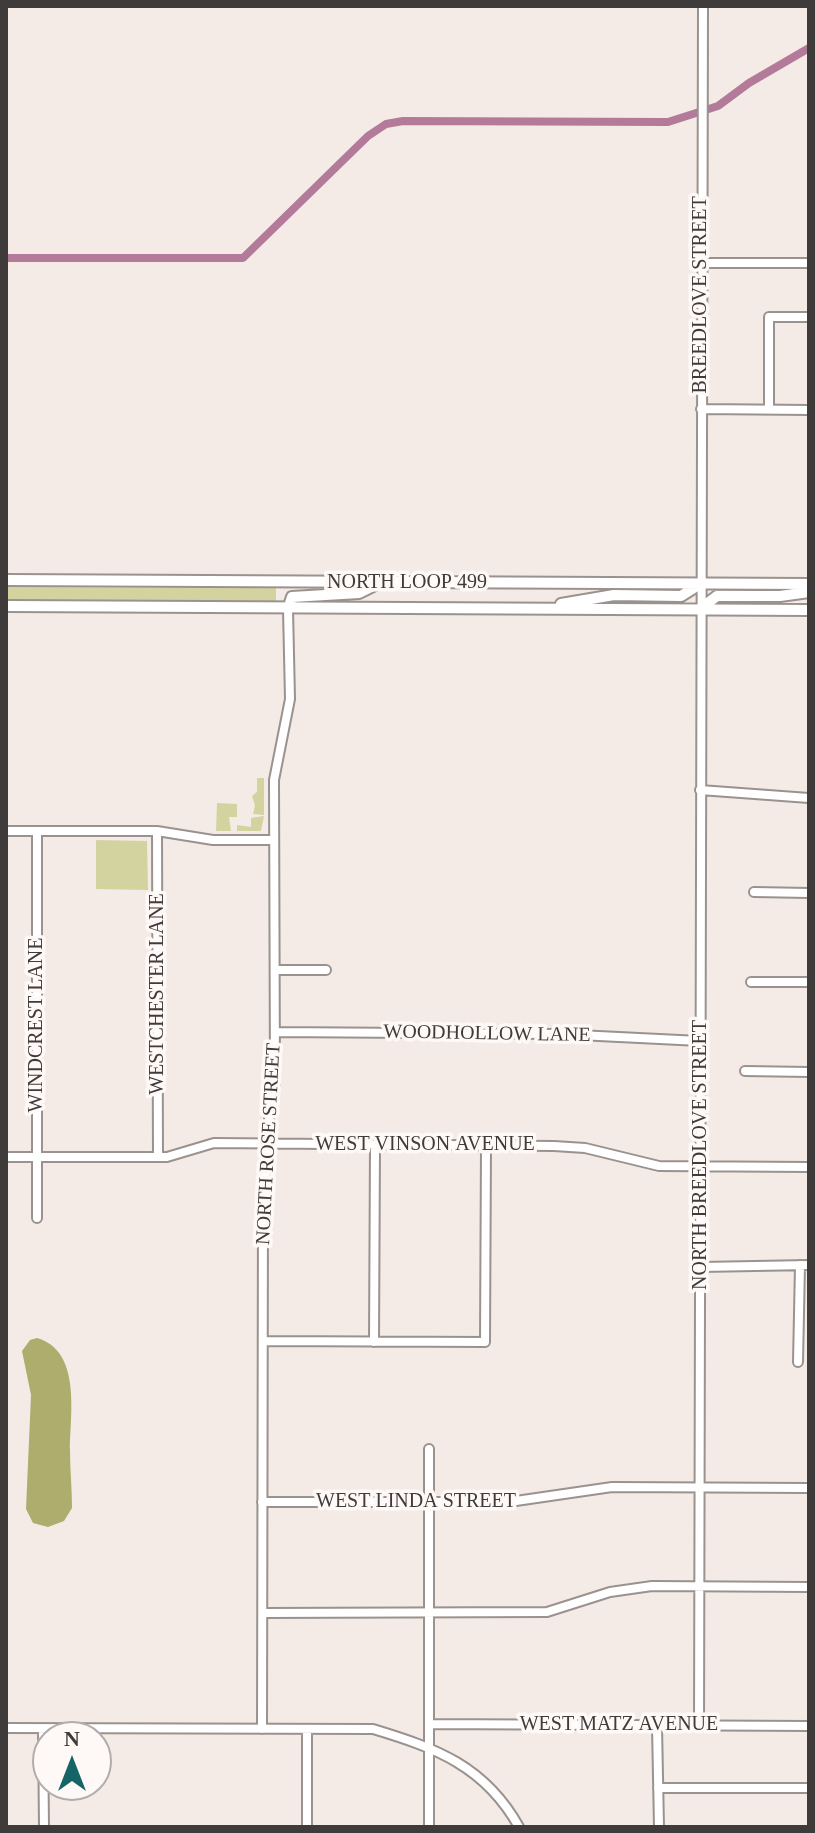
<!DOCTYPE html>
<html>
<head>
<meta charset="utf-8">
<style>
  body { margin:0 }
  #map { position:relative; width:815px; height:1833px; overflow:hidden; background:#f4ebe6; font-family:Georgia,serif }
  canvas { display:block }
  .frame { position:absolute; inset:0; border:8px solid #3f3b3a; pointer-events:none }
  .north { position:absolute; left:32px; top:1721px; width:80px; height:80px; box-sizing:border-box; background:#fef9f6; border:2px solid #b2adab; border-radius:50%; rotate:0deg; font-size:22px; font-weight:700; line-height:32px; text-align:center; color:#3f3b3a }
  .north::after { content:''; display:block; margin:auto; width:28px; height:36px; background:#156567; clip-path:polygon(50% 0,100% 100%,50% 72%,0 100%) }
</style>
</head>
<body>
<div id="map">
<canvas width="815" height="1833"></canvas>
<div class="frame"></div>
<div class="north">N</div>
</div>
<script>
const ctx = document.querySelector('canvas').getContext('2d');
ctx.lineJoin = 'round';
function fill(path, color) { ctx.fillStyle = color; ctx.fill(path, 'evenodd'); }
function stroke(path, color, width, dash) { ctx.strokeStyle = color; ctx.lineWidth = width; ctx.lineCap = dash ? 'butt' : 'round'; ctx.setLineDash(dash || []); ctx.stroke(path); }
function drawText(font, color, halo, rows, align = 'center') {
  ctx.font = font + ' Georgia,serif'; ctx.lineWidth = 7; ctx.setLineDash([]); ctx.textBaseline = 'middle'; ctx.strokeStyle = halo; ctx.fillStyle = color; for (const [text, x, y, turn = 0] of rows) {
    ctx.save(); ctx.translate(x, y); ctx.rotate((+turn || 0) * Math.PI / 180); ctx.textAlign = isNaN(turn) ? turn : align; if (halo) ctx.strokeText(text, 0, 0); ctx.fillText(text, 0, 0); ctx.restore();
  }
}
const green = new Path2D(`
  M6 587 276 588V601L6 600Z
  M257 778H264V815L253 814 255 806 252 796 257 792Z
  M217 803 237 804V817H229L231 831H216Z
  M264 816 261 831H237V825L251 827V818Z
  M96 840 147 841 148 890 96 889Z`);
const forest = new Path2D(`
  M37 1338C82 1351 70 1415 70 1450 70 1470 72 1489 72 1508L64 1521 48 1527 33 1523 26 1509 31 1395 22 1351 30 1340Z`);
const canal = new Path2D(`
  M6 258H243L368 136 386 124 403 121 668 122 718 106 749 83 809 48`);
const minor = new Path2D(`
  M701 263H809
  M701 409 809 410
  M769 409V317H809
  M700 790 809 798
  M6 831H157L213 840H274
  M37 831V1218
  M157 831 158 1157
  M754 892 809 893
  M275 970H326
  M751 982H809
  M275 1032 558 1034 700 1041
  M745 1071 809 1072
  M6 1157H167L214 1143 554 1146 585 1148 659 1166 809 1167
  M701 1267 809 1265
  M263 1341 485 1342 486 1146
  M374 1342 375 1145
  M798 1362 800 1265
  M262 1502H509L612 1487 809 1488
  M263 1613 547 1612 610 1592 652 1586 809 1587
  M429 1724 809 1726
  M657 1726 659 1827
  M699 1726 703 6
  M6 1728 373 1729C436 1748 485 1766 519 1827
  M43 1729 44 1827
  M262 1729 263 1203C269 1162 265 1123 275 1083L274 780 290 699 288 609
  M658 1788H809
  M307 1827V1729
  M429 1827V1449`);
const major = new Path2D(`
  M6 580 809 584
  M561 604 614 595 681 596 700 584
  M6 606 809 610
  M288 609 292 597 359 593 377 584
  M700 609 717 596H780L809 592`);
const streetNames = [
  ["BREEDLOVE STREET",701,295,-90],
  ["NORTH LOOP 499",407,583],
  ["WESTCHESTER LANE",158,994,-90],
  ["WINDCREST LANE",37,1025,-90],
  ["WOODHOLLOW LANE",487,1034,1],
  ["NORTH ROSE STREET",269,1144,-87],
  ["WEST VINSON AVENUE",425,1145],
  ["NORTH BREEDLOVE STREET",701,1155,-90],
  ["WEST LINDA STREET",416,1502],
  ["WEST MATZ AVENUE",619,1725]
];
fill(green, '#d3d39f');
fill(forest, '#aead6e');
stroke(canal, '#b47a99', 8);
stroke(minor, '#9a928e', 12);
stroke(major, '#9a928e', 14);
stroke(minor, '#fff', 8);
stroke(major, '#fff', 10);
drawText('20px', '#3f3b3a', '#fef9f6', streetNames);
</script>
</body>
</html>
